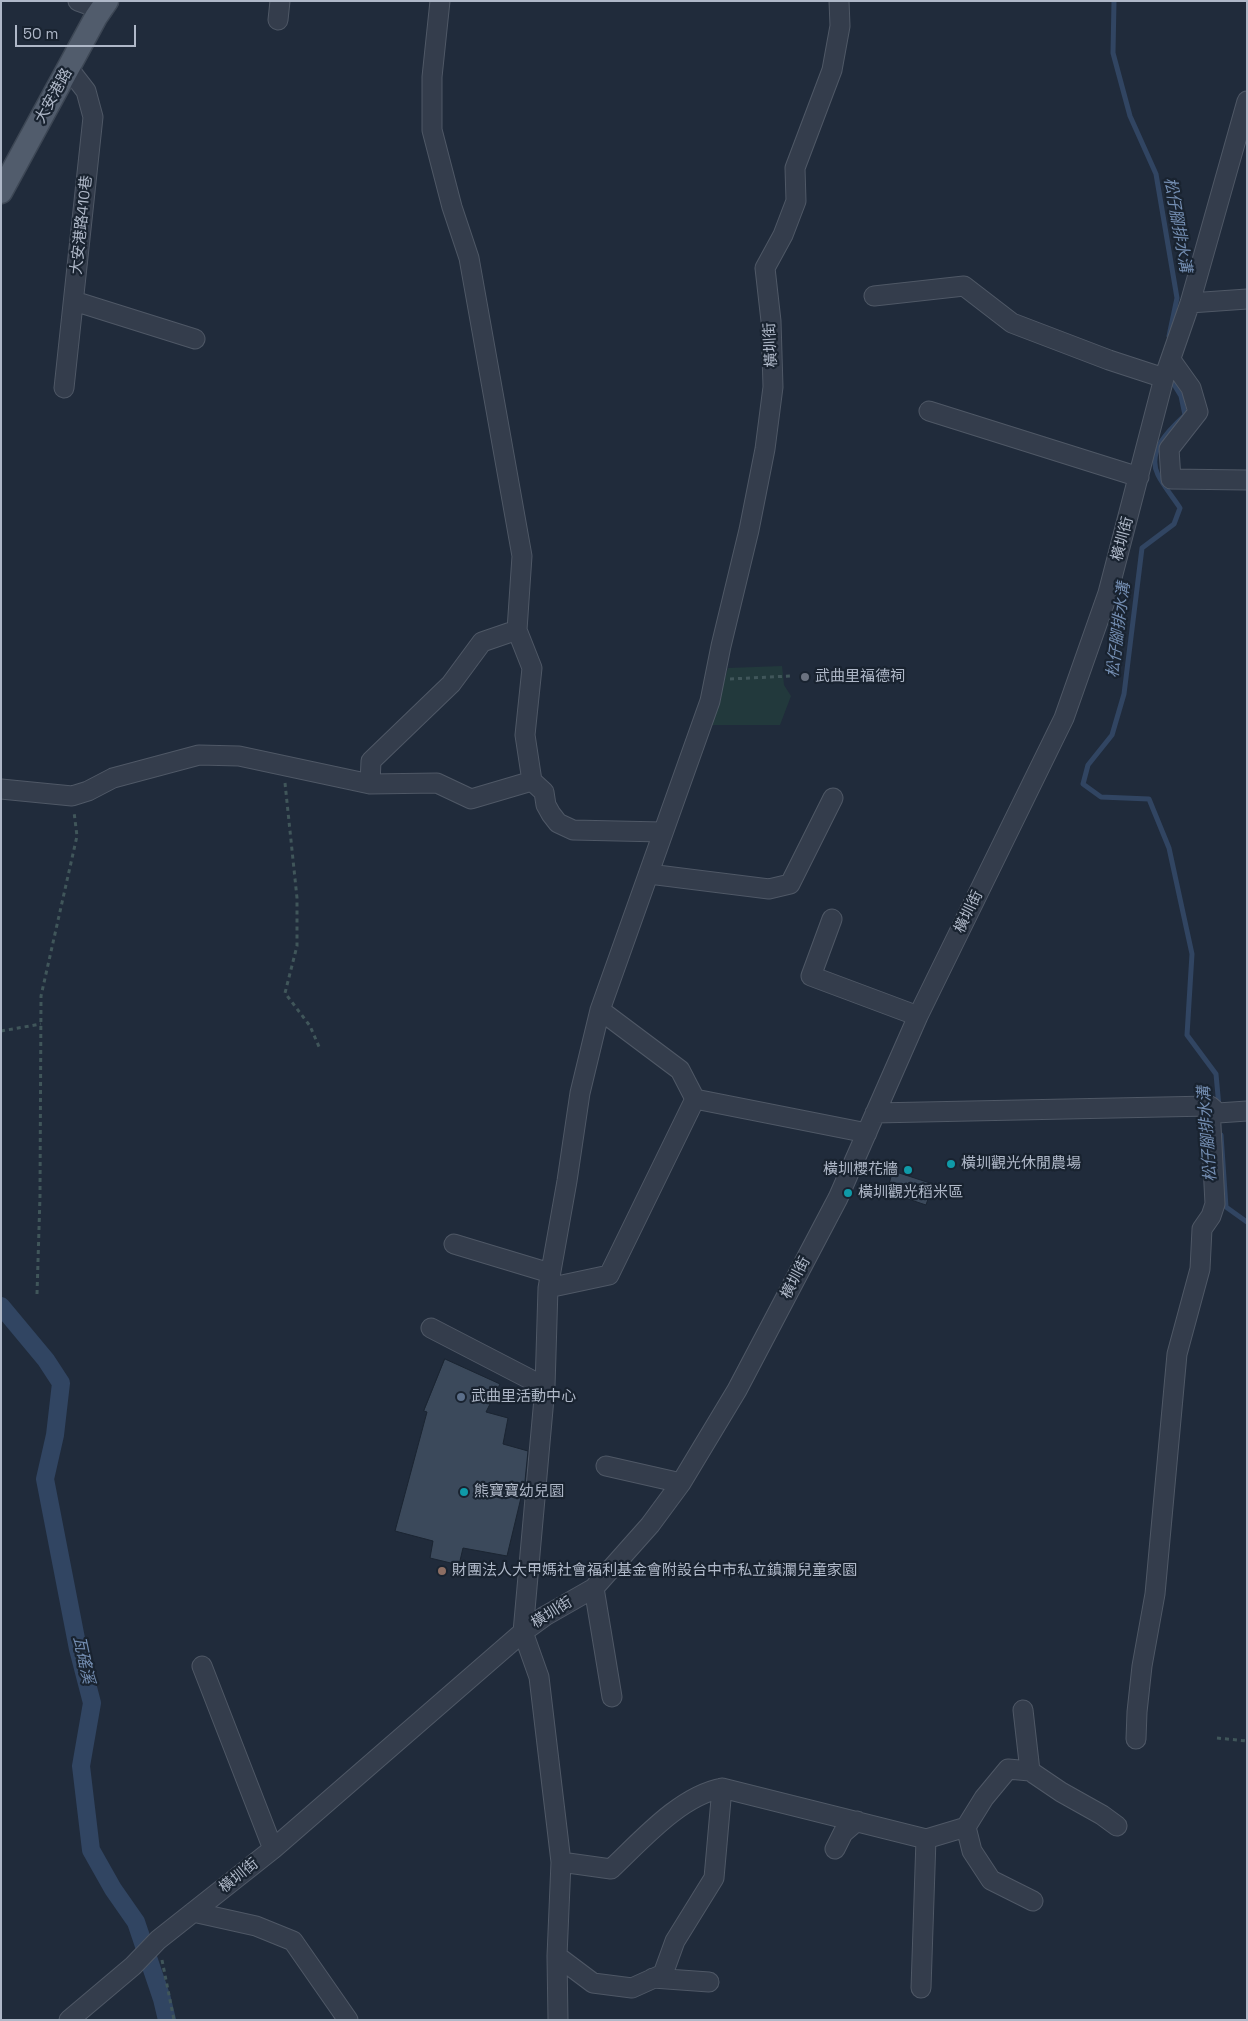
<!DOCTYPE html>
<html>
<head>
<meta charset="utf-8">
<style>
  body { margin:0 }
  #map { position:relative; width:1248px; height:2021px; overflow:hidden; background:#202b3b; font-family:"Space Grotesk",sans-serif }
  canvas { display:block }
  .frame { position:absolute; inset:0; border:2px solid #afb8c8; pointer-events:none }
  .scale { position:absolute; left:15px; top:25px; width:121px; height:22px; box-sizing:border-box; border:2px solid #afb8c8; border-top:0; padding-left:6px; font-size:15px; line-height:18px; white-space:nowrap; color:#afb8c8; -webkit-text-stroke:4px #192330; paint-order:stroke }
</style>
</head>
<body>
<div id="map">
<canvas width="1248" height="2021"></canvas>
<div class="frame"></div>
<div class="scale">50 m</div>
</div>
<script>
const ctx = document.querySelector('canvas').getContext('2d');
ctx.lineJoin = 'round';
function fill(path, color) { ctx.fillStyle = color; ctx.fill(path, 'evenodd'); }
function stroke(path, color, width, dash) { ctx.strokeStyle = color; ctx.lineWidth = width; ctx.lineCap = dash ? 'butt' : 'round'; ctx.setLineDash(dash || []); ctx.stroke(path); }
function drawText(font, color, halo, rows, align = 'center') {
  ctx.font = font + ' "Space Grotesk","Noto Sans TC",sans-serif'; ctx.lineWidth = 4.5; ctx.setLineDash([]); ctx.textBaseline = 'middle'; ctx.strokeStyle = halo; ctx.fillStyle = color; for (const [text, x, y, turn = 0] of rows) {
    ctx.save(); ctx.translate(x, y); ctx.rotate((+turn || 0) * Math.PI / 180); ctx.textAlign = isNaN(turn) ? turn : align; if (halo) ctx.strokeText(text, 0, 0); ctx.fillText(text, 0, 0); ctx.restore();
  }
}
const green = new Path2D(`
  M782 666 784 685 791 696 780 725H711L728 668Z`);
const stream = new Path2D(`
  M1114 1 1113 53 1130 116 1156 174 1177 298 1169 336
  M1170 378 1181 396 1185 415C1170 429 1146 451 1158 475 1164 487 1173 497 1180 508L1174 524 1142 548 1124 694 1112 735 1088 765 1083 784 1101 797 1149 799 1169 848 1192 954 1187 1035 1216 1074 1219 1107
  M1221 1135 1226 1207 1247 1222`);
const canal = new Path2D(`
  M1 1306 46 1360 61 1383 55 1435 45 1479 78 1649 92 1703 81 1766 91 1850 113 1889 136 1922 162 1999 167 2020`);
const building = new Path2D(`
  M893 1171 933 1184 926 1205 887 1192Z
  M445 1359 500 1384 486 1412 508 1418 503 1444 528 1451 525 1481 507 1556 463 1548 459 1565 430 1558 433 1541 395 1531 427 1412 424 1411Z`);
const path = new Path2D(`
  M730 679 790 676
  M285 783 297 898V946L285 993 310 1026 320 1049
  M1 1031 41 1024
  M37 1294 40 1196 41 996 77 836 74 812
  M1217 1738 1247 1741
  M162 1960 174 2020`);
const minor = new Path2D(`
  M78 1 103 10
  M440 1 432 77V130L452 207 469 258 522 556 517 630 532 668 525 735 532 781 544 792 546 805 551 814 558 823 573 830 662 832
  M278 20 280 1
  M874 296 964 286 1012 323 1109 360 1164 378
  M74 301 195 339
  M1190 303 1247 299
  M1171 360 1191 388 1198 412 1169 449 1171 479 1247 480
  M64 388 93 117 86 91 69 69
  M929 411 1139 477
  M370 784 371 761 451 684 482 642 517 630
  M1 789 72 796 88 791 113 778 199 755 239 756 370 784 437 783 471 799 532 781
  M649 874 769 889 790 884 833 798
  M832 919 811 976 918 1016
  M600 1010 680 1070 695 1099 867 1133
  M875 1113 1210 1106 1218 1113 1247 1111
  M454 1244 550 1273
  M548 1288 609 1275 695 1099
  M431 1328 545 1387
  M606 1466 681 1483
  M594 1588 612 1697
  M202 1666 273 1849
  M1023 1710 1030 1771
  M1136 1739 1137 1712 1142 1666 1155 1594 1177 1354 1200 1269 1202 1229 1211 1216 1215 1204 1210 1106
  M966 1827 972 1851 991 1880 1033 1901
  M835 1849 843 1833 857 1821
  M561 1862 611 1869C642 1840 680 1796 722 1788L926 1839 966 1827 984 1798 1008 1769 1030 1771 1061 1792 1102 1815 1117 1826
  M193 1912 256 1926 293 1941 348 2020
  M557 1956 593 1983 632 1988 663 1974 675 1941 714 1878 722 1788
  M653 1978 709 1982
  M921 1988 926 1839
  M69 2020 133 1966 158 1940 273 1849 523 1632 545 1616 594 1588 650 1525 681 1483 737 1390 838 1198 918 1016 1064 718 1108 593 1164 378 1190 303 1247 101
  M558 2020 557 1956 561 1862 539 1677 523 1632 545 1387 548 1288 567 1181 580 1093 600 1010 710 701 721 646 749 530 765 449 773 387 771 321 765 268 783 235 796 201 795 168 832 70 840 26 839 1`);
const major = new Path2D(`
  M1 192 96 17 107 1`);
const markers = [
  [805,677,5,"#6b7280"],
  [951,1164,5,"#0f9aa8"],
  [908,1170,5,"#0f9aa8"],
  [848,1193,5,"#0f9aa8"],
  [461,1397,5,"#5c6f8a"],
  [464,1492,5,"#0f9aa8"],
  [442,1571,5,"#8d6e63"]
];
const streetNames = [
  ["大安港路",54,96,-61],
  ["大安港路410巷",82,225,-84],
  ["橫圳街",771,345,-93],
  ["橫圳街",1123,539,-75],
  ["橫圳街",969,912,-64],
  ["橫圳街",796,1278,-62],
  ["橫圳街",552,1613,-32],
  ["橫圳街",239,1876,-39]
];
const poiNames = [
  ["武曲里福德祠",815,677],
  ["橫圳觀光休閒農場",961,1164],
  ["橫圳櫻花牆",898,1170,"right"],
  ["橫圳觀光稻米區",858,1193],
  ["武曲里活動中心",471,1397],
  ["熊寶寶幼兒園",474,1492],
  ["財團法人大甲媽社會福利基金會附設台中市私立鎮瀾兒童家園",452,1571]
];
const waterNames = [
  ["松仔腳排水溝",1177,225,80],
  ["松仔腳排水溝",1119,630,-83],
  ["松仔腳排水溝",1208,1134,-94],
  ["瓦磘溪",83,1660,78]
];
fill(green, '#22393c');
stroke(stream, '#314562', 5);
stroke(canal, '#314562', 18);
fill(building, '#3b495b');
stroke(building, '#1b2532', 1);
stroke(minor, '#4f5866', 21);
stroke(major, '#3d4755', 25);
stroke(path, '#40565a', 3, [4, 4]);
stroke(minor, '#343d4c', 19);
stroke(major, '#515c6c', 22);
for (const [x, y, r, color] of markers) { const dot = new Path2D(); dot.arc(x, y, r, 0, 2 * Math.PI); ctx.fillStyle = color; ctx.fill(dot); stroke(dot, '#192330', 2); }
drawText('15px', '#afb8c8', '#192330', streetNames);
drawText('15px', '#afb8c8', '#192330', poiNames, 'left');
drawText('italic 16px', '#748eb2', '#192330', waterNames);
</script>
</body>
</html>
